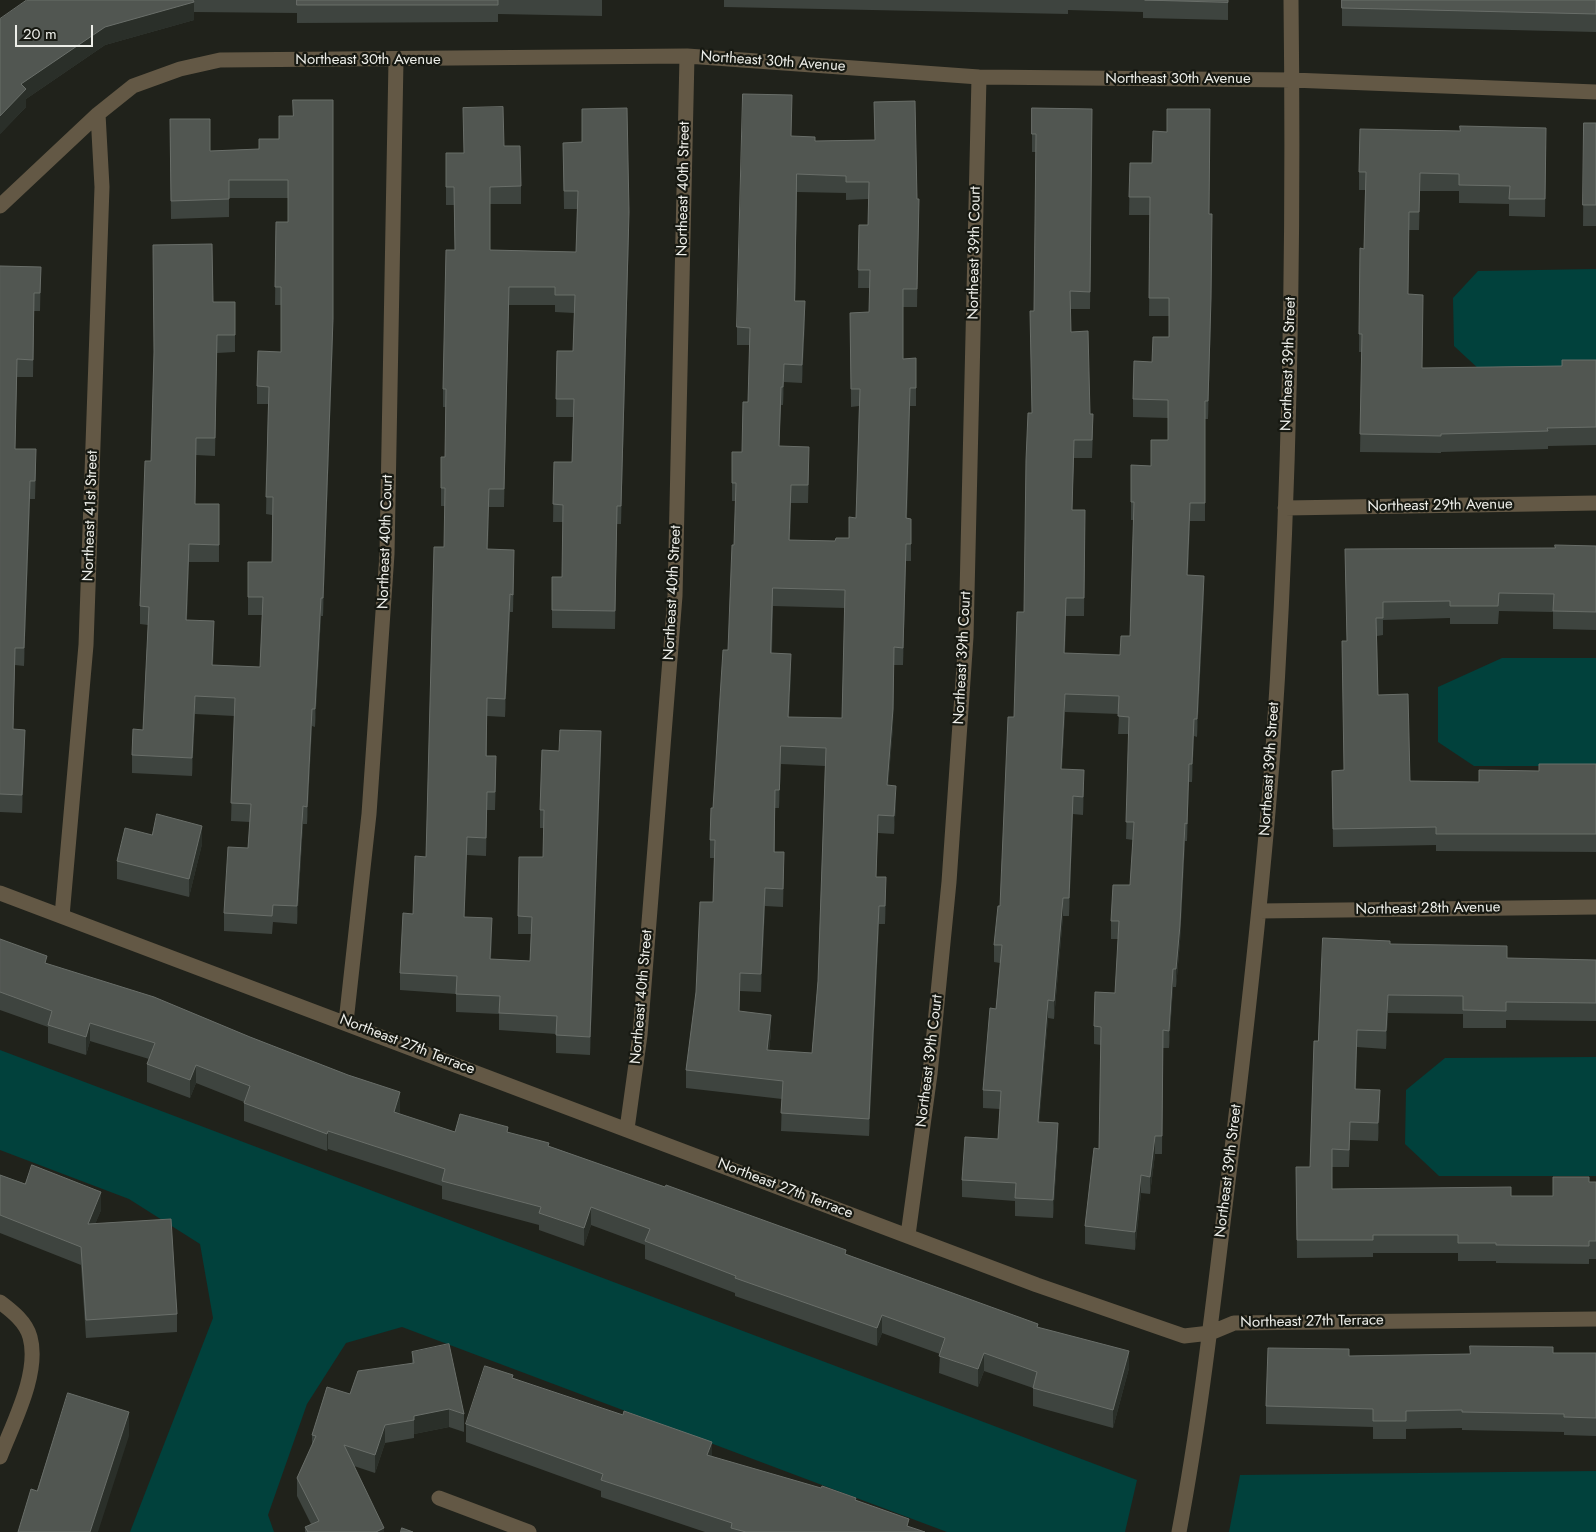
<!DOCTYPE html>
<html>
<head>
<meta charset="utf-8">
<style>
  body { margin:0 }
  #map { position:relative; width:1596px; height:1532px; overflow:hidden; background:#20221b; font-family:Jost,sans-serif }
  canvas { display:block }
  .scale { position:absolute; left:15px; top:25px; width:78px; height:22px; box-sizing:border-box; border:2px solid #edeee9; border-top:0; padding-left:6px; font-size:15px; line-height:18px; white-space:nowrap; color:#edeee9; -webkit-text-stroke:4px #171912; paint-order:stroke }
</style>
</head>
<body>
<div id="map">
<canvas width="1596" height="1532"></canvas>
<div class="scale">20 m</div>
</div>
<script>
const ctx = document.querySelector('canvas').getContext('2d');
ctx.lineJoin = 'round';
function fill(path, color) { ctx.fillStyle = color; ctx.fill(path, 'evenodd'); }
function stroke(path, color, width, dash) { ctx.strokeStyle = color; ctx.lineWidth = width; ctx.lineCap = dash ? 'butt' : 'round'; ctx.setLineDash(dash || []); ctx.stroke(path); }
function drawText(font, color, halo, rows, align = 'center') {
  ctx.font = font + ' Jost,sans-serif'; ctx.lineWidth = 4.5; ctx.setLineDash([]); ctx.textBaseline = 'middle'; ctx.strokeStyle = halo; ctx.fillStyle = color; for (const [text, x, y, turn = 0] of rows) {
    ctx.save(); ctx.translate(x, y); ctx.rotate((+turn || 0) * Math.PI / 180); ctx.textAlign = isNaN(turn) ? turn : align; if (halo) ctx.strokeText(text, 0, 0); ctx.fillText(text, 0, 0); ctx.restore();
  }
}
const water = new Path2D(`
  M1596 269V370L1481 371 1454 346 1453 298 1478 271Z
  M1502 658H1596V766H1474L1438 742V687Z
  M0 1050 1137 1480 1125 1532H947L402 1327 346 1343 307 1404 268 1515 274 1532H130L213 1318 200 1244 129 1199 0 1150Z
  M1596 1057V1176H1439L1405 1144 1406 1090 1445 1058Z
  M1596 1471V1532H1229L1240 1475Z`);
const street = new Path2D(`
  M0 206 98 114 133 86 180 69 220 60 687 56 979 77 1292 80 1596 92
  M1285 508 1596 503
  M0 893 1037 1285 1184 1336 1210 1333 1234 1323 1596 1319
  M1259 911 1596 907
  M62 916 86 645 102 187 98 114
  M346 1022 369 814 387 554 396 60
  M627 1129 640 1035 675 596 687 56
  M908 1235 930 1074 949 882 966 637 979 77
  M0 1302C12 1311 26 1322 30 1337 40 1373 13 1423 0 1457
  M439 1498 529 1532
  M1179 1532C1202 1410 1215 1287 1230 1165 1247 1026 1263 888 1273 749 1290 500 1294 249 1291 0`);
const wall = new Path2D(`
  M27 0H602V16L498 14V22L297 23V13L194 12V20L105 45 26 99V107L0 134Z
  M724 0H1228V20L1143 18V12L1068 10V14L724 7Z
  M1342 0H1596V32L1342 26Z
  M874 102 917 199H919L917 307H903V359L916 358V406H910L907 518 911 519V561H906L903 665H894L893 727 888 785 896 803 894 834 878 833 876 877 886 895 885 924H879L869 1136 781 1131 782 1099 686 1088V1070L713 902 714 858H710V840L728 650 734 545 736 501H732V483L742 452 748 402 750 345H737V327L792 136 815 141 875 140ZM797 192 846 193V200L868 199V225H859L858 288H870L869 312 850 313 851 407 859 406 856 518 849 538 835 541 790 540 791 503H808L809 465 779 446 781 405H783L784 382 802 383 805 319 795 301ZM773 606 845 608 842 718 789 717 791 672 772 653ZM781 764 825 766 818 981 812 1053 769 1050 771 1033 739 1011 740 991 761 992 765 906 783 907 784 870 775 852V808H779Z
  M1032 108 1092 109 1090 309H1070L1071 332 1090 414 1093 432 1092 458H1074L1072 510 1085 528 1084 616H1066L1065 653 1120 655 1130 636 1134 520H1131V465L1151 466 1168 440V418L1133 417V399L1152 362 1169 337V316H1149L1150 215H1129L1130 163 1209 214 1211 316 1208 419H1205V521H1190L1188 575 1204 594 1197 737 1194 736 1192 782H1189L1187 841H1185L1180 942 1176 987H1173L1169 1048H1163L1162 1154H1155L1150 1194 1141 1193 1135 1250 1085 1244V1226L1099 1149 1101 1045 1094 1044V1026L1115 993 1118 939H1111V921L1130 885 1133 840 1126 839 1129 734H1118L1119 714 1065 712 1062 769 1084 788 1083 815 1073 814 1069 916H1063L1054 1019 1048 1018 1039 1122 1058 1141 1053 1218 1015 1216V1201L962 1197V1180L998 1139 1000 1109 983 1108V1090L996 1009 1000 963 994 962V945L1000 906 1014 717 1024 612 1032 413 1030 311H1034L1036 152H1032Z
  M582 109 629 230 621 524H617L615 629 552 628V577H562L563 522H553L554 462H572L573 417H556L557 351H573L574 313 555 312V305H509L504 507H489L488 549 514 568 513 612H510L505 717 487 716V756L496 774 495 810H487L486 856 467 855 464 917 492 936 491 959 530 961 531 934H518V916L543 857 544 828H540V810L559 751 601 749 590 1055 556 1053V1034L499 1030V1014L456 1012V994L400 990V973L426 857 444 547 445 506H441V488L445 457 446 407H443V389L455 250 454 205H446V153H464L504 146 521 186V204H490V250L576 252 577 209H564L563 143 582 142Z
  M1584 123H1596V226H1583Z
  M170 137 210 151 259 149 279 139 333 336 323 616H321L315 727 312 726 307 824H303L297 924 273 922 272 934 224 931V913L248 848 250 822 231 821 234 716 195 714 192 776 132 773V755L143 730 148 625 140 624V606L151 461 213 302H235V352L217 353 215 456 196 455 195 504H219V562H189L187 620 214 639 213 665 260 667 262 615H248V562H272V515L266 514 268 404H257V386L281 352V305H275L276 222H288V198H229V217L171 219Z
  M1546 146 1545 217 1509 216V204L1459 203V191H1420L1419 230H1409L1408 294 1422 368 1562 366 1596 360V445L1548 446V449L1441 452V453L1360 452 1362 352H1359L1360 248 1364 249 1365 190H1359V172Z
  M0 266 41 267 40 311H34L33 377H17L15 449 36 467 35 499H30L24 666 15 665 13 729 25 748 22 813 0 812Z
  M1596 546V630L1553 629V612L1499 611 1498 624H1450V618L1383 620V635L1377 636 1378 695 1410 781 1479 782 1539 771 1596 764V852L1436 851V845L1333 847 1332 771 1344 770 1347 641 1345 549 1555 548Z
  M152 835 202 844 189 897 117 879V861Z
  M0 939 47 964 400 1109 399 1114 455 1132H508L549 1146 846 1254 1038 1327 1129 1368 1113 1428 1033 1406V1388L984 1371 978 1387 939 1373 940 1354 882 1333 877 1346 735 1296V1293L645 1259V1245L591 1225 584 1246 539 1230V1225L442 1199V1186L328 1149 327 1151 244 1121V1102L196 1083 190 1098 147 1082V1064L149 1059 90 1041 86 1055 48 1043V1027L0 1010Z
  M1390 944 1507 958 1596 960V1021L1506 1020V1028H1463V1014L1388 1013 1386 1049 1357 1047 1356 1089 1380 1108 1378 1141 1350 1140 1349 1167H1332V1189L1511 1196H1553L1589 1182H1596V1259H1589V1264L1496 1263V1261H1458V1253H1373V1257L1297 1258 1296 1167H1310L1318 1041Z
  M0 1175 101 1210 95 1224 177 1314V1332L86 1338 81 1265 0 1233Z
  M412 1352 464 1414V1432L449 1427 414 1434V1438L385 1443 375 1473 354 1466 384 1532H305V1527L311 1524 297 1496V1478L312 1446V1435L350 1394 412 1363Z
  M1553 1353H1596V1436L1564 1435V1432L1462 1430V1428L1406 1429V1439H1373V1427L1266 1424V1406L1349 1356Z
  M513 1378 712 1457 856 1500 909 1527 925 1532H705L601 1497V1491L466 1442V1424Z`);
const shadedWall = new Path2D(`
  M194 2V20L105 45 26 99V107L0 134V116L21 84 105 27Z
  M333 100V336L323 616V598Z
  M629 212V230L621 524V506Z
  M1212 214 1211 316 1208 419V401Z
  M509 287V305L504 507V489Z
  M805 301V319L802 383V365Z
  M784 364V382L783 405V387Z
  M910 388V406L906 536V518Z
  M30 481V499L24 666V648Z
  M791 485V503L789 558V540Z
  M489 489V507L487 567V549Z
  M1190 503V521L1187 593V575Z
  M189 544V562L186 637V620Z
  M906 544V561L903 665V648Z
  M514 550V568L513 612V595Z
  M1204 576V594L1197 737V719Z
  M510 594V612L505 717V699Z
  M321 598V616L315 727V709Z
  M1066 598V616L1064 670V653Z
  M214 621V639L212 683V665Z
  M791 654V672L788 734V717Z
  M894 665 893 727 887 803V785Z
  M1065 694V712L1061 787V769Z
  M195 696V714L192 776V758Z
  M312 709V726L307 824V807Z
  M1194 719V736L1192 782V764Z
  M25 730V748L22 813V795Z
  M601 731V749L590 1055V1037Z
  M781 746V764L779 808V790Z
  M1189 764V782L1187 841V824Z
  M1084 770V788L1083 815V797Z
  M896 786V803L894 834V816Z
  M487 792V810L486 856V838Z
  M1073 796V814L1069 916V898Z
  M303 806V824L297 924V906Z
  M1185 823V841L1180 942 1176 987V969Z
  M202 826V844L189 897V879Z
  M467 837V855L464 935V917Z
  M886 877V895L885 924V906Z
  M765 888V906L761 992V974Z
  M1063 898V916L1054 1019V1001Z
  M879 906V924L869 1136V1119Z
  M492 918V936L490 977V959Z
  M1173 969V987L1169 1048V1031Z
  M1388 995V1013L1386 1049V1031Z
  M1048 1000V1018L1038 1140V1122Z
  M771 1015V1033L767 1068V1050Z
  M90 1023V1041L86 1055V1037Z
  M1357 1030V1047L1355 1107V1089Z
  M196 1065V1083L190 1098V1080Z
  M1380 1090V1108L1378 1141V1123Z
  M400 1092V1109L394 1130V1112Z
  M1058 1123V1141L1053 1218V1200Z
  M328 1131V1149L327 1151V1134Z
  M1155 1136V1154L1150 1194V1177Z
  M1141 1175V1193L1135 1250V1232Z
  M101 1192V1210L88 1242V1224Z
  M591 1207V1225L584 1246V1228Z
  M882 1315V1333L877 1346V1328Z
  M1129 1351V1368L1113 1428V1410Z
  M984 1353V1371L978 1387V1369Z
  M449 1409V1427L414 1434V1416Z
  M129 1412V1436L98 1532H90Z
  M385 1425V1443L375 1473V1455Z
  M712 1442V1460L707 1455Z
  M384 1528V1532H376Z`);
const building = new Path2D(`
  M27 0H193L194 2 105 27 21 84 26 89 0 116V19Z
  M297 0H498V5H297Z
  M1145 0H1228V2Z
  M1342 0H1596V14L1342 8Z
  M743 94 792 95 791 136 815 137V141L875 140 874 102 915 101 917 199H919L917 289H903V359L916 358V388H910L906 518 911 519V544H906L903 648 894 647 893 709 887 785 896 786 894 816 878 815 876 877H886L885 906H879L869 1119 781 1113 783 1081 686 1070 696 992 700 902H713L715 840H710L711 808H713L723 650H728L732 545H734L736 483H732V452H742L743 402H748L750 328 737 327ZM797 174 846 176V182H869L868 225H859L858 270H870L869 312 850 313 851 389H860L856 518 849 517V538H836L835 541 789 540 791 485H808L809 447 779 446 781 387H783L784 364 802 365 805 301H795ZM773 588 845 590 842 718 788 717 791 654 771 653ZM781 746 826 748 818 981 812 1053 767 1050 771 1015 739 1011 740 973 761 974 765 888 783 889 784 852H774L775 790H779Z
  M293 100H333V319L323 598H321L315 709H312L307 807 303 806 297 906 273 905 272 916 224 913 228 847 248 848 251 804 231 803 235 698 195 696 192 758 132 755 133 729 143 730 149 607 140 606 145 461H151L154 352 153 245 212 244 213 302H235V335H217L215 438H196L195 504H219V545L189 544 186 620 214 621 212 665 260 667 263 597H248V562H272L273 497H266L269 387 257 386 258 351 281 352V287H275L276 222H288V180H229V199L171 201 170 119H210V151L259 149V139H279V116H293Z
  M503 107 504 146H520L521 186 490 187V250L576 252 578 191H564L563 143 582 142V109L627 108 629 212 621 506H617L615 611 552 610V577H562L563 505 553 504 554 462H572L574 399H556L557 351H573L575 295H555V287H509L504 489H489L487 549 514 550 513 595 510 594 505 699 487 698 486 756H496L495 792H487L486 838 467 837 464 917 492 918 490 959 530 961 532 917 518 916 519 857H543L544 810H540L542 750 559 751 560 730 601 731 590 1037 556 1035 557 1016 499 1013 500 996 456 994 457 976 400 973 403 913 413 914 415 856 426 857 434 547H444L445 488H441V457H445L446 389H443L446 250H455L454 187H446V153H464L463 108Z
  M1032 108 1092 109 1090 292 1070 291 1071 332 1088 331 1090 414H1093L1092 440H1074L1072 510H1085L1084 598H1066L1064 653 1120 655 1121 636H1130L1134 502H1131V465L1151 466V440H1168V400L1133 399 1134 361 1152 362 1153 337H1169V298H1149L1150 197H1129L1130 163H1152L1153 131 1167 132V109H1210L1209 214H1212L1211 298 1208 401H1205V503H1190L1187 575 1204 576 1197 719H1194L1192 764H1189L1187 824 1185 823 1180 925 1176 969H1173L1169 1031 1163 1030 1162 1136H1155L1150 1177 1141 1175 1135 1232 1085 1226 1094 1148 1099 1149 1101 1027 1094 1026 1095 992 1115 993 1119 921H1111L1113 885H1130L1134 822H1126L1129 717 1118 716 1119 696 1065 694 1061 769 1084 770 1083 797 1073 796 1069 898H1063L1054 1001 1048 1000 1038 1122 1058 1123 1053 1200 1015 1198 1016 1183 962 1180 965 1137 998 1139 1001 1091 983 1090 990 1008 996 1009 1002 945H994L998 906H1000L1008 717H1014L1017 612H1024L1026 460 1028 413H1032L1030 311H1034L1036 134H1032Z
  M1584 123H1596V205H1583Z
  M1460 126 1546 128 1545 199H1509L1510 186 1459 185V174L1420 173 1419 212H1409L1408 294 1423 295 1422 368 1562 366V360H1596V427L1547 428 1548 431 1441 434V436L1360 434 1362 334H1359L1360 248 1364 249 1366 172H1359L1360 129 1460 131Z
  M0 266 41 267 40 293H34L33 360 17 359 15 449H36L35 481H30L24 648H15L13 729 25 730 22 795 0 794Z
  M1555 545 1596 546V612L1553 611 1554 594 1499 593 1498 606H1450V601L1383 602V618H1376L1378 695 1408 694 1410 781 1479 782V770L1539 771V764H1596V834H1436V827L1333 829 1332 771 1344 770 1342 641H1347L1345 549 1555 548Z
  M157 814 202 826 189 879 117 861 125 828 152 835Z
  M1323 938 1390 941V944L1507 946V958L1596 960V1003L1506 1002V1011L1463 1010V996L1388 995 1386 1031 1357 1030 1355 1089 1380 1090 1378 1123 1350 1122 1349 1150 1332 1149V1189L1511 1187V1196H1553V1177H1589V1182H1596V1241H1589V1246L1496 1245V1243H1458V1235H1373V1240H1297L1296 1167H1310L1314 1041H1318Z
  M0 939 47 956 45 963 154 997 250 1037 348 1075 400 1092 394 1112 455 1132 460 1114 508 1127 507 1132 549 1143 548 1146 665 1187 666 1185 846 1250 845 1254 1038 1324 1037 1327 1129 1351 1113 1410 1033 1388 1037 1372 984 1353 978 1369 939 1356 945 1338 882 1315 877 1328 735 1278 736 1276 645 1241 650 1229 591 1207 584 1228 539 1213 541 1207 442 1181 445 1169 328 1131 327 1134 244 1103 250 1086 196 1065 190 1080 147 1064 155 1043 90 1023 86 1037 48 1025 52 1011 0 992Z
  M32 1165 101 1192 88 1224 171 1219 177 1314 86 1320 81 1247 0 1215V1175L25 1184Z
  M449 1344 464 1414 449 1409 414 1416V1420L385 1425 375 1455 344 1445 384 1528 376 1532H308L305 1527 319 1521 297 1478 316 1436 312 1435 327 1387 350 1394 358 1371 414 1363 412 1352Z
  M1470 1346 1553 1347V1353H1596V1418L1564 1417V1414L1462 1412V1410L1406 1411V1421H1373V1409L1266 1406 1268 1348 1349 1349V1356L1470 1354Z
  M485 1366 513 1375 512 1378 623 1415 624 1411 712 1442 707 1455 821 1488 822 1486 856 1498 855 1500 909 1519 907 1526 925 1532H746L731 1528 732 1523 601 1480 603 1474 466 1424Z
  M68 1393 129 1412 90 1532H18L31 1489 37 1491Z
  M402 1528 413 1532H401Z`);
const streetNames = [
  ["Northeast 30th Avenue",368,60],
  ["Northeast 30th Avenue",773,62,4],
  ["Northeast 30th Avenue",1178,79],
  ["Northeast 40th Street",684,189,-89],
  ["Northeast 39th Court",975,253,-89],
  ["Northeast 39th Street",1289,364,-88],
  ["Northeast 29th Avenue",1440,506,-1],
  ["Northeast 41st Street",91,516,-88],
  ["Northeast 40th Court",386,542,-88],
  ["Northeast 40th Street",673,593,-87],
  ["Northeast 39th Court",963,658,-87],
  ["Northeast 39th Street",1270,769,-86],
  ["Northeast 28th Avenue",1428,909,-1],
  ["Northeast 40th Street",642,997,-85],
  ["Northeast 27th Terrace",407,1045,21],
  ["Northeast 39th Court",930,1061,-83],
  ["Northeast 39th Street",1229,1171,-83],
  ["Northeast 27th Terrace",785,1189,21],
  ["Northeast 27th Terrace",1312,1322,-1]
];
fill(water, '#01413c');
stroke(street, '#635845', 15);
fill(wall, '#3e443f');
fill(shadedWall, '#2a2f29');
fill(building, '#515651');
stroke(building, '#696e69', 1);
drawText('15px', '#edeee9', '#171912', streetNames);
</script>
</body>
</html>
